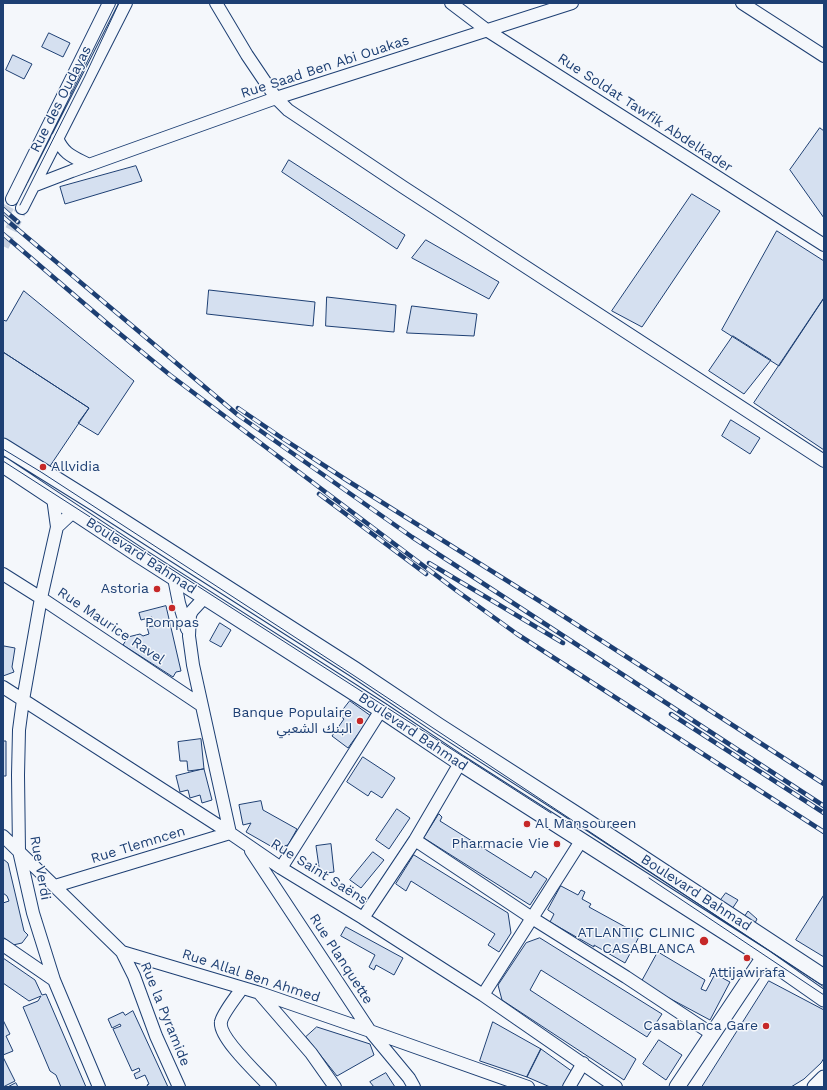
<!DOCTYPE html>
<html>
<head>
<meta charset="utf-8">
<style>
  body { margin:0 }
  #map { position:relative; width:827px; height:1090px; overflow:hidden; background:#f4f7fb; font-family:"Work Sans",sans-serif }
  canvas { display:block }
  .frame { position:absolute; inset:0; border:4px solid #1d3f73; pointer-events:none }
</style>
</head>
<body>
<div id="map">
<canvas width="827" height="1090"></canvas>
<div class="frame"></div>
</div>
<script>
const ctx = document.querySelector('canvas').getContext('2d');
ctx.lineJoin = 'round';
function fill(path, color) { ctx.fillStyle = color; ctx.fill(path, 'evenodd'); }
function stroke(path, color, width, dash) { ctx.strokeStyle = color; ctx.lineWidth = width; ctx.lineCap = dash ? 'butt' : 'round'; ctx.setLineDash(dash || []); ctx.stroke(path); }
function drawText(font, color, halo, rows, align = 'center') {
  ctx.font = font + ' "Work Sans","Noto Sans Arabic",sans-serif'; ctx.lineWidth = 3; ctx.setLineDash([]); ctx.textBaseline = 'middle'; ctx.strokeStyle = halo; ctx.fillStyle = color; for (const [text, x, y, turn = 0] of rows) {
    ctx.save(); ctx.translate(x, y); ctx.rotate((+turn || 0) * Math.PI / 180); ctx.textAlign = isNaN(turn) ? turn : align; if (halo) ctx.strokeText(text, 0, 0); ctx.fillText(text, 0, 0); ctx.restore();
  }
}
const building = new Path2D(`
  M49 33 70 43 63 57 42 47Z
  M13 55 32 64 24 79 6 70Z
  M820 128 824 131V218L790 170Z
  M289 160 405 235 397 249 282 172Z
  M136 166 142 181 65 204 60 187Z
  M692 194 720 211 642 327 612 311Z
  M777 231 824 261V298L779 366 722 330Z
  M426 240 499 282 489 299 412 258Z
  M209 290 315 302 313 326 207 314Z
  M24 291 134 381 98 435 78 423 89 408 3 352V320L6 321Z
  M327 297 396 305 394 332 326 326Z
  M824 298V450L754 403Z
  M412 306 477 314 474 336 407 333Z
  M733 336 771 360 744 394 709 371Z
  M3 352 89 408 46 472 3 445Z
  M731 420 760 438 750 454 722 436Z
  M166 606 181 671 176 672 173 677 123 645 128 637 140 634 143 636 149 634 147 627 154 626 152 617 141 620 139 613Z
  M220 623 231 630 221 647 210 641Z
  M4 646 15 648 12 667 14 672 3 676Z
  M350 701 371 716 348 748 332 736 344 719 339 715Z
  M201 739 204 769 188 771 187 761H180L178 742Z
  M3 741H6V776H3Z
  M363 757 395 778 382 798 371 791 368 796 347 782Z
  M204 769 212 800 202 803 200 795 190 798 188 790 180 792 176 776Z
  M261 801 263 810 297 829 288 845 284 846 281 852 246 832 251 823 243 825 239 805Z
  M397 809 410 818 389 849 376 840Z
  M439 814 442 817 440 821 531 878 535 871 547 879 530 905 424 838Z
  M331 844 334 872 320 874 316 846Z
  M373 852 384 860 361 888 350 880Z
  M414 855 508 913 511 933 499 952 488 945 495 934 411 881 406 891 396 884Z
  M3 859 8 863 24 931 28 935 22 943 13 945 3 937V903L9 901 7 896 3 893Z
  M561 886 578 895 581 890 585 892 582 899 591 904 589 907 640 935 625 963 594 945V947L550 922 554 914 548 910Z
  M726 893 738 900 732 909 744 917 748 911 757 919 753 927 717 905Z
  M824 895V957L796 940Z
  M346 927 403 958 394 975 376 965 374 970 369 967 375 955 341 936Z
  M540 938 662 1014 647 1037 541 970 530 990 636 1059 624 1080 502 1000 498 985 526 943Z
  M658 952 705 980 701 989 706 991 715 974 730 982 710 1020 641 983Z
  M3 958 35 980 42 995 46 994 86 1087H61L56 1075 50 1071 23 1007 38 1001 41 996 29 1001 3 983Z
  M769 981 824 1010V1058L821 1063 804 1079 791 1087H702Z
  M133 1011 168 1087H148L147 1085 149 1084 145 1075 136 1079 134 1074 140 1071 139 1068 132 1071 113 1029 121 1026 120 1024 112 1028 108 1019 123 1012 125 1015Z
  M3 1020 10 1034 6 1036 13 1051 3 1055Z
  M493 1022 541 1049 527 1077 480 1061Z
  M317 1027 370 1044 374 1055 337 1076 306 1037Z
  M659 1040 682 1055 666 1080 643 1064Z
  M541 1049 573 1072 564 1087H550L527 1077Z
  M3 1057 15 1081 3 1087Z
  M386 1073 395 1087H374L370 1082Z
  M16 1083 18 1087H8Z`);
const minorTunnel = new Path2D(`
  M3 217 12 199
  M3 246 22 208`);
const minor = new Path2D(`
  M216 3 247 55 276 98 288 110 403 187 824 461
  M451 3 488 31 824 245
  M742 3 824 56
  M57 138C64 155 74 157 89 165
  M33 186 72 171 276 98 572 3
  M12 199 109 3
  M22 208 126 3
  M53 498 57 527 41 598 23 700 19 730 18 775 19 851 33 913 54 980 99 1087
  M57 527 73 512
  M3 574 41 598 201 705
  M174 578 179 603 187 629
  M204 598 192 611 190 615 189 636 193 665 230 833
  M3 687 230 833 281 868 363 918 483 995 616 1087
  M3 836 122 952 260 993 370 1031 528 1087
  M415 840 532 918 626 977 712 1034
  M251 851 370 1031 409 1078 414 1087
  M281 868 381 710
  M55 886 230 833
  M363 918 415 840 460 763
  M3 945 54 980
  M122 952 134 976 156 1036 179 1087
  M242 988C237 996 222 1014 221 1022 218 1037 259 1075 270 1087
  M260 994 311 1053 335 1087
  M483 995 581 841
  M569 1087 583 1063`);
const major = new Path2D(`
  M3 446 96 504 354 669 439 726 579 816 824 977
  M3 465 137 554 381 710 460 763 764 957 824 999
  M677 1087 764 957
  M815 1087 824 1078`);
const tram = new Path2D(`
  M70 94 90 51
  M20 205 85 76 119 3
  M3 449 41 472 353 675 824 987
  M3 461 551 813
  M649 878 824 995`);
const rail = new Path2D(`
  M3 209 18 222
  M3 217 238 415 412 537 824 806
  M3 234 108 324 170 375 457 591 517 634 824 832
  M238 408 282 438 348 481 557 612 824 784
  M319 494 426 574
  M429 563 563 643
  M671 714 824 813`);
const markers = [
  [43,467,4,"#c62828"],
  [157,589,4,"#c62828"],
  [172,608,4,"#c62828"],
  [360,721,4,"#c62828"],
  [527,824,4,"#c62828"],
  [557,844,4,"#c62828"],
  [704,941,5,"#c62828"],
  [747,958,4,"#c62828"],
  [766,1026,4,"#c62828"]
];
const streetNames = [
  ["Rue Saad Ben Abi Ouakas",325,67,-18],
  ["Rue des Oudayas",61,99,-63],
  ["Rue Soldat Tawfik Abdelkader",645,113,33],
  ["Boulevard Bahmad",141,556,33],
  ["Rue Maurice Ravel",111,626,34],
  ["Boulevard Bahmad",413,732,34],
  ["Rue Tlemncen",138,845,-17],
  ["Rue Verdi",40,868,80],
  ["Rue Saint Saëns",319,872,32],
  ["Boulevard Bahmad",696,893,33],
  ["Rue Planquette",341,959,57],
  ["Rue Allal Ben Ahmed",251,976,18],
  ["Rue la Pyramide",165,1014,68]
];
const poiNames = [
  ["Allvidia",51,467,"left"],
  ["Astoria",149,589],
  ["Pompas",172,623,"center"],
  ["Banque Populaire",352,713],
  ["البنك الشعبي",352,729],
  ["Al Mansoureen",535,824,"left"],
  ["Pharmacie Vie",549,844],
  ["ATLANTIC CLINIC",695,933],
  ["CASABLANCA",695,949],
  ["Attijawirafa",747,973,"center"],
  ["Casablanca Gare",758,1026]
];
fill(building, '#d5e0f0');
stroke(building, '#1d3f73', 1);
stroke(minorTunnel, '#c9d2e0', 12, [12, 6]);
stroke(minor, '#1d3f73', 14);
stroke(major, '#1d3f73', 17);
stroke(minor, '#f4f7fb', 12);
stroke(major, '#f4f7fb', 15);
stroke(tram, '#1d3f73', 1);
stroke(rail, '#1d3f73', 4.5);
stroke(rail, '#f4f7fb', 3, [9]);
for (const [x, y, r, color] of markers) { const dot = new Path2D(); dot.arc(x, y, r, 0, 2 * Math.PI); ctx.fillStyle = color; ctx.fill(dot); stroke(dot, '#f4f7fb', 1.5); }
drawText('14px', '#1d3f73', '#f4f7fb', streetNames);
drawText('14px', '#1d3f73', '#f4f7fb', poiNames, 'right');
</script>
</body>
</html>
